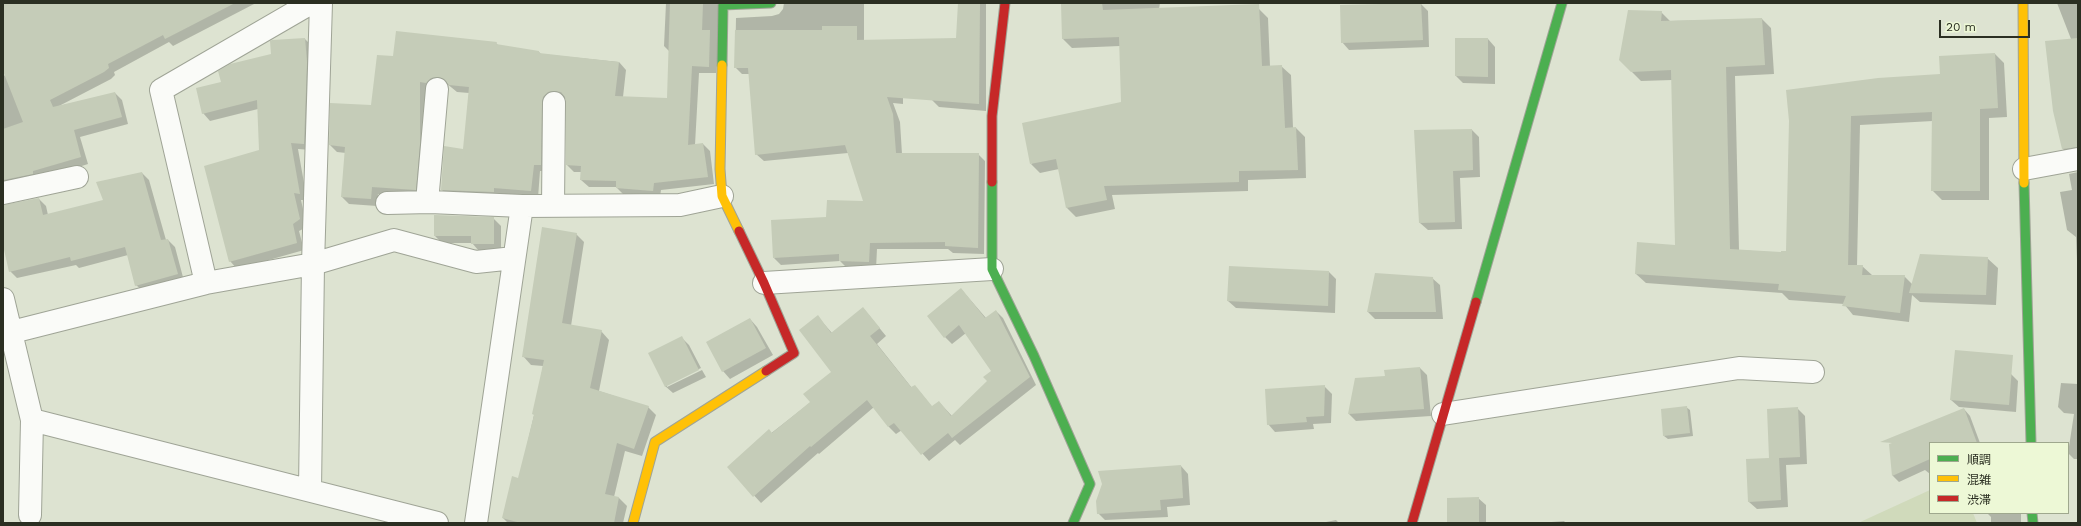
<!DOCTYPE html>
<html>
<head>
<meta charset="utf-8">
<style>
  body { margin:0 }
  #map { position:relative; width:2081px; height:526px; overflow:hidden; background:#dde3d1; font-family:"Work Sans","Noto Sans JP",sans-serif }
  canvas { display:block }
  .frame { position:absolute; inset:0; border:4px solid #2b2f22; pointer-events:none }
  .legend { position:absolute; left:1929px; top:442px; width:140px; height:72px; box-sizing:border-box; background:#edf8d6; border:1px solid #9fa88e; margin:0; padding:5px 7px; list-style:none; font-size:12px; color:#2b2f22 }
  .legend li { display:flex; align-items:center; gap:8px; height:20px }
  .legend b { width:20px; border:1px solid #9fa88e }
  .scale { position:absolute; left:1939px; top:20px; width:91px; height:18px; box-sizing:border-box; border:2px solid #2b2f22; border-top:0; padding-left:5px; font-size:12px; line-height:14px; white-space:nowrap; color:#2b2f22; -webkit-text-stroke:3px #edf8d6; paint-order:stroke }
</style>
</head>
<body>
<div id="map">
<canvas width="2081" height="526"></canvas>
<div class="frame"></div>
<ul class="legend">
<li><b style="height:5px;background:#4caf50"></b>順調</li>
<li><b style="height:5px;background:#ffc107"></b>混雑</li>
<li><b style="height:5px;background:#c62828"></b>渋滞</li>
</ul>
<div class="scale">20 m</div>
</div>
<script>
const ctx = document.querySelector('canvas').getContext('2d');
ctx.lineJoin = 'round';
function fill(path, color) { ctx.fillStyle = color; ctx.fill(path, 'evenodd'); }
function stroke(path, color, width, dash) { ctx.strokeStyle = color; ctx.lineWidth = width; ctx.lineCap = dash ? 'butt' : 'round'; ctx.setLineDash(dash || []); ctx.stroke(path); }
const green = new Path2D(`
  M1930 490V513H1973L1977 523H1858Z`);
const shadow = new Path2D(`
  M139 3H256L173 46 169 42 114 72 115 75 111 79 59 106 115 93 122 100 128 124 80 137 88 164 3 191V76L6 75 3 68Z
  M666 3H722L716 73H699L695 145 703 144 710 151 714 184 661 190 660 197 624 195 616 187H589L581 180 582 172H574L567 165 566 99 561 97 548 171H540L538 198 449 197 442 190 464 150 469 93 457 92 446 83 439 85 422 196 378 194 377 206 349 204 342 197 346 153 337 152 330 145 372 107 394 57 496 43 499 46 539 52 541 54 619 62 626 70 623 97 668 99 670 52 664 46Z
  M784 3H864V41L903 47V104L893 103 900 122 902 154H978L985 161 984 254 953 253 948 249H877L876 269 847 268 840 261 781 265 774 258 827 218 865 202 848 153 764 161 756 154 750 74H742L735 67 736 18 772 16 779 14 783 9Z
  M959 3H986V111L939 107 932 100 957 39Z
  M1062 3H1160L1159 9H1259L1268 18 1270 66H1281L1291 75 1293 128H1296L1305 137 1306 178 1248 180V191L1112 195 1115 209 1076 217 1067 208 1059 169 1040 173 1031 164 1122 103 1120 46 1072 48 1063 39Z
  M2057 3H2078V156L2071 157 2063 149 2071 39Z
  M1421 4 1428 11 1429 47 1349 50 1342 42 1341 6Z
  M1661 12 1670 21 1762 19 1771 28 1774 74 1735 76 1739 250 1782 253 1787 252 1790 121 1941 75 1995 54 2004 63 2007 117 1989 118V200H1942L1932 190 1933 121 1860 125 1857 266H1862L1872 275 1904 276 1912 284 1987 258 1998 268 1996 305 1920 302 1912 295 1909 322 1853 315 1844 304 1789 300 1782 293 1646 283 1636 274 1676 246 1672 80 1641 81 1620 60Z
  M305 39 312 46 311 150 298 149 307 200H301L307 227 299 231 304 250 237 269 230 261 260 151 258 109 210 121 203 113 222 82Z
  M1456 39H1488L1495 47V84L1463 83 1456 76Z
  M1472 130 1479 137 1480 177 1460 178 1462 229 1428 230 1420 223 1415 131Z
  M2078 172V284L2076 237 2067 230 2060 192 2072 190 2069 174Z
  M142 173 149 180 166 240H168L175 247 184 281 144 292 136 285 128 255 79 268 76 265 17 278 10 271 3 241V206L39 199 46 206 48 215 104 201Z
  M493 218 501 226V251H479L472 243H442L435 236Z
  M576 234 584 242 571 326 601 331 609 340 599 391 648 407 656 415 642 456 625 451 614 497 619 498 627 506 623 523H508L503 518 519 479 534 415 543 366 531 365 523 356Z
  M1329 272 1336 279 1335 313 1236 308 1228 301Z
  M1432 278 1440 285 1443 319H1375L1368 312Z
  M961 289 986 318 996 311 1003 318 1036 385 960 445 955 440 929 461 902 430 896 434 889 427 874 407 819 454 818 453 761 503 728 467 811 402 832 372 818 317 832 333 863 308 886 336 877 344 912 388 915 386 932 407 939 402 952 416 988 381 993 371 966 333 952 344 945 337Z
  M750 319 757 327 773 355 730 379 723 371Z
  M682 338 689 345 701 368 667 384V387L702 370 706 377 673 393 665 386Z
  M1420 368 1427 375 1431 416 1356 421 1349 414 1386 377Z
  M2011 374 2018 381 2016 412 1959 407 1951 400Z
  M2061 383 2078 384V459H2074L2068 453 2074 414 2064 413 2058 407Z
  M1324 386 1332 394 1331 423 1313 424 1314 429 1275 432 1268 424Z
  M1686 407 1690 410 1693 436 1668 439 1664 436Z
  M1797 408 1805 416 1807 464 1786 465 1788 507 1757 509 1749 502Z
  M1964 409 1970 416 1980 443H1930V474L1925 470 1899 482 1893 476 1890 445Z
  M1181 466 1188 474 1190 505 1167 507 1168 517 1105 520 1098 513Z
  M1478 498 1486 505V523H1448Z
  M1987 513H2021V523H1991V517Z
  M1336 520 1339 523H1321Z
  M1564 521 1566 523H1539Z`);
const building = new Path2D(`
  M3 3H235L165 39 163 35 108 64 109 68 104 72 50 100 53 107 115 92 122 117 74 130 81 157 33 171V174L3 180V129L23 122 3 71Z
  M670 3H703L702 30H710L709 67 692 66 688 145 703 143 708 177 654 183 653 191 616 188V181L580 180 581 166 566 165V103L565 97 561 92 554 91 548 92 543 97 542 102 541 165H534L531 191 494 188V192L441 190 444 146 463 149 469 87 449 85 444 79 438 77 431 78 426 83 420 82V144L416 190 372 187 371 199 341 197 345 147 329 145 330 103 371 105 377 55 393 56 396 31 497 42 496 44 539 51V53L619 62 615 96 667 98Z
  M958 3H980L979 104 887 97 893 114 896 153H979L978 248 945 246V242L870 243 869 262 839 261V254L773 258 771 220 826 217 827 200 863 201 845 145 755 155 748 68H734L735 30H822V26H857V40L956 38Z
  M1061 3H1102L1103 10 1259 4 1262 66 1282 65 1285 128 1296 127 1298 170 1239 171V182L1104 186 1107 200 1066 208 1056 159 1030 164 1022 123 1121 102 1119 37 1062 39Z
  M1421 3 1423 40 1341 43 1340 5Z
  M1628 10 1662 11 1661 21 1762 18 1765 65 1726 67 1730 249 1781 252V251H1786L1789 121 1786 90 1878 78 1940 74 1939 56 1995 53 1998 108 1980 109V191H1931L1932 112 1851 116 1848 265H1863L1862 275H1905L1900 313 1842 306 1846 296 1778 290 1779 284 1635 274 1637 242 1675 245 1671 70 1631 72 1619 60Z
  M305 38 307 62 304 144 291 143 300 194 294 193 300 219 293 224 297 243 229 262 204 166 259 150 257 100 202 114 196 88 221 82 218 71 230 64 271 54 270 41 272 40Z
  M1455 38H1488V77L1455 76Z
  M2078 38V147L2062 149 2053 111 2045 41Z
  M1472 129 1473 170 1453 171 1455 222 1419 223 1414 130Z
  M142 172 161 240 168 239 178 274 135 286 125 247 71 261 70 257 9 272 3 245V205L39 198 43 215 103 200 96 182Z
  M434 215 494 217V244H471V236H434Z
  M542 227 577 233 562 323 602 330 590 388 649 406 634 449 617 443 605 494 619 497 614 523H521L502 518 512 476 518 478 534 415 532 414 544 360 522 357Z
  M1920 254 1988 257 1986 295 1909 293Z
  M1229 266 1329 271 1328 306 1227 301Z
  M1375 273 1433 277 1436 312H1367Z
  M961 288 985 318 996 310 1030 377 952 438 948 433 921 455 894 423 888 427 867 400 811 447 810 446 753 497 727 467 769 429 772 433 810 402 803 394 831 372 799 330 818 315 831 333 863 307 880 328 870 336 911 387 915 385 932 406 939 401 951 416 987 381 983 377 991 371 959 325 944 338 927 316Z
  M750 318 766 348 722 372 706 342Z
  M682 336 699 370 665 387 648 353Z
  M1955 350 2013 355 2009 405 1950 400Z
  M1420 367 1424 409 1348 414 1355 378 1385 376 1384 370Z
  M1325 385 1324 416 1306 417 1307 422 1267 425 1265 389Z
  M1687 406 1690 433 1663 436 1661 409Z
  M1798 407 1800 457 1779 458 1781 500 1748 502 1746 459 1769 458 1767 409Z
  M1964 408 1977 443H1930V459L1892 476 1889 444 1892 443 1880 442Z
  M1181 465 1183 498 1160 500 1161 510 1097 514 1096 501 1102 484 1098 471Z
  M1479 497V523H1447V498Z`);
const street = new Path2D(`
  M2024 169 2078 159
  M3 193 77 177
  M427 202 437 89
  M387 203 430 202 522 206 680 205 722 196
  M553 206 554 103
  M206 283 161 90 311 3
  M764 283 992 269
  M3 299 32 420 30 515
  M12 332 206 283 313 264 394 240 476 262 514 258
  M1443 414 1739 368 1813 372
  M32 420 437 523
  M310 490 313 264 321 3
  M476 523 522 206`);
const fast = new Path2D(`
  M722 65 723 5 771 3
  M992 182V269L1034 356 1090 484 1073 523
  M2024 183 2031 443
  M1476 302 1562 3
  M2032 513 2033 523`);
const slow = new Path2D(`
  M2023 3 2024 183
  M722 65 720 169 722 196 739 231
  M633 523 655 442 766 371`);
const jam = new Path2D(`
  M992 182V116L1005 3
  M739 231 764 283 794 353 766 371
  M1412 523 1476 302`);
fill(green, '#d0dabb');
fill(shadow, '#0003');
fill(building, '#c5ccb8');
stroke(street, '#9fa496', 24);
stroke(fast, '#9fa496', 11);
stroke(slow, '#9fa496', 11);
stroke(jam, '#9fa496', 11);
stroke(street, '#fafbf8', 22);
stroke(fast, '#4caf50', 9);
stroke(slow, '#ffc107', 9);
stroke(jam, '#c62828', 9);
</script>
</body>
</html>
